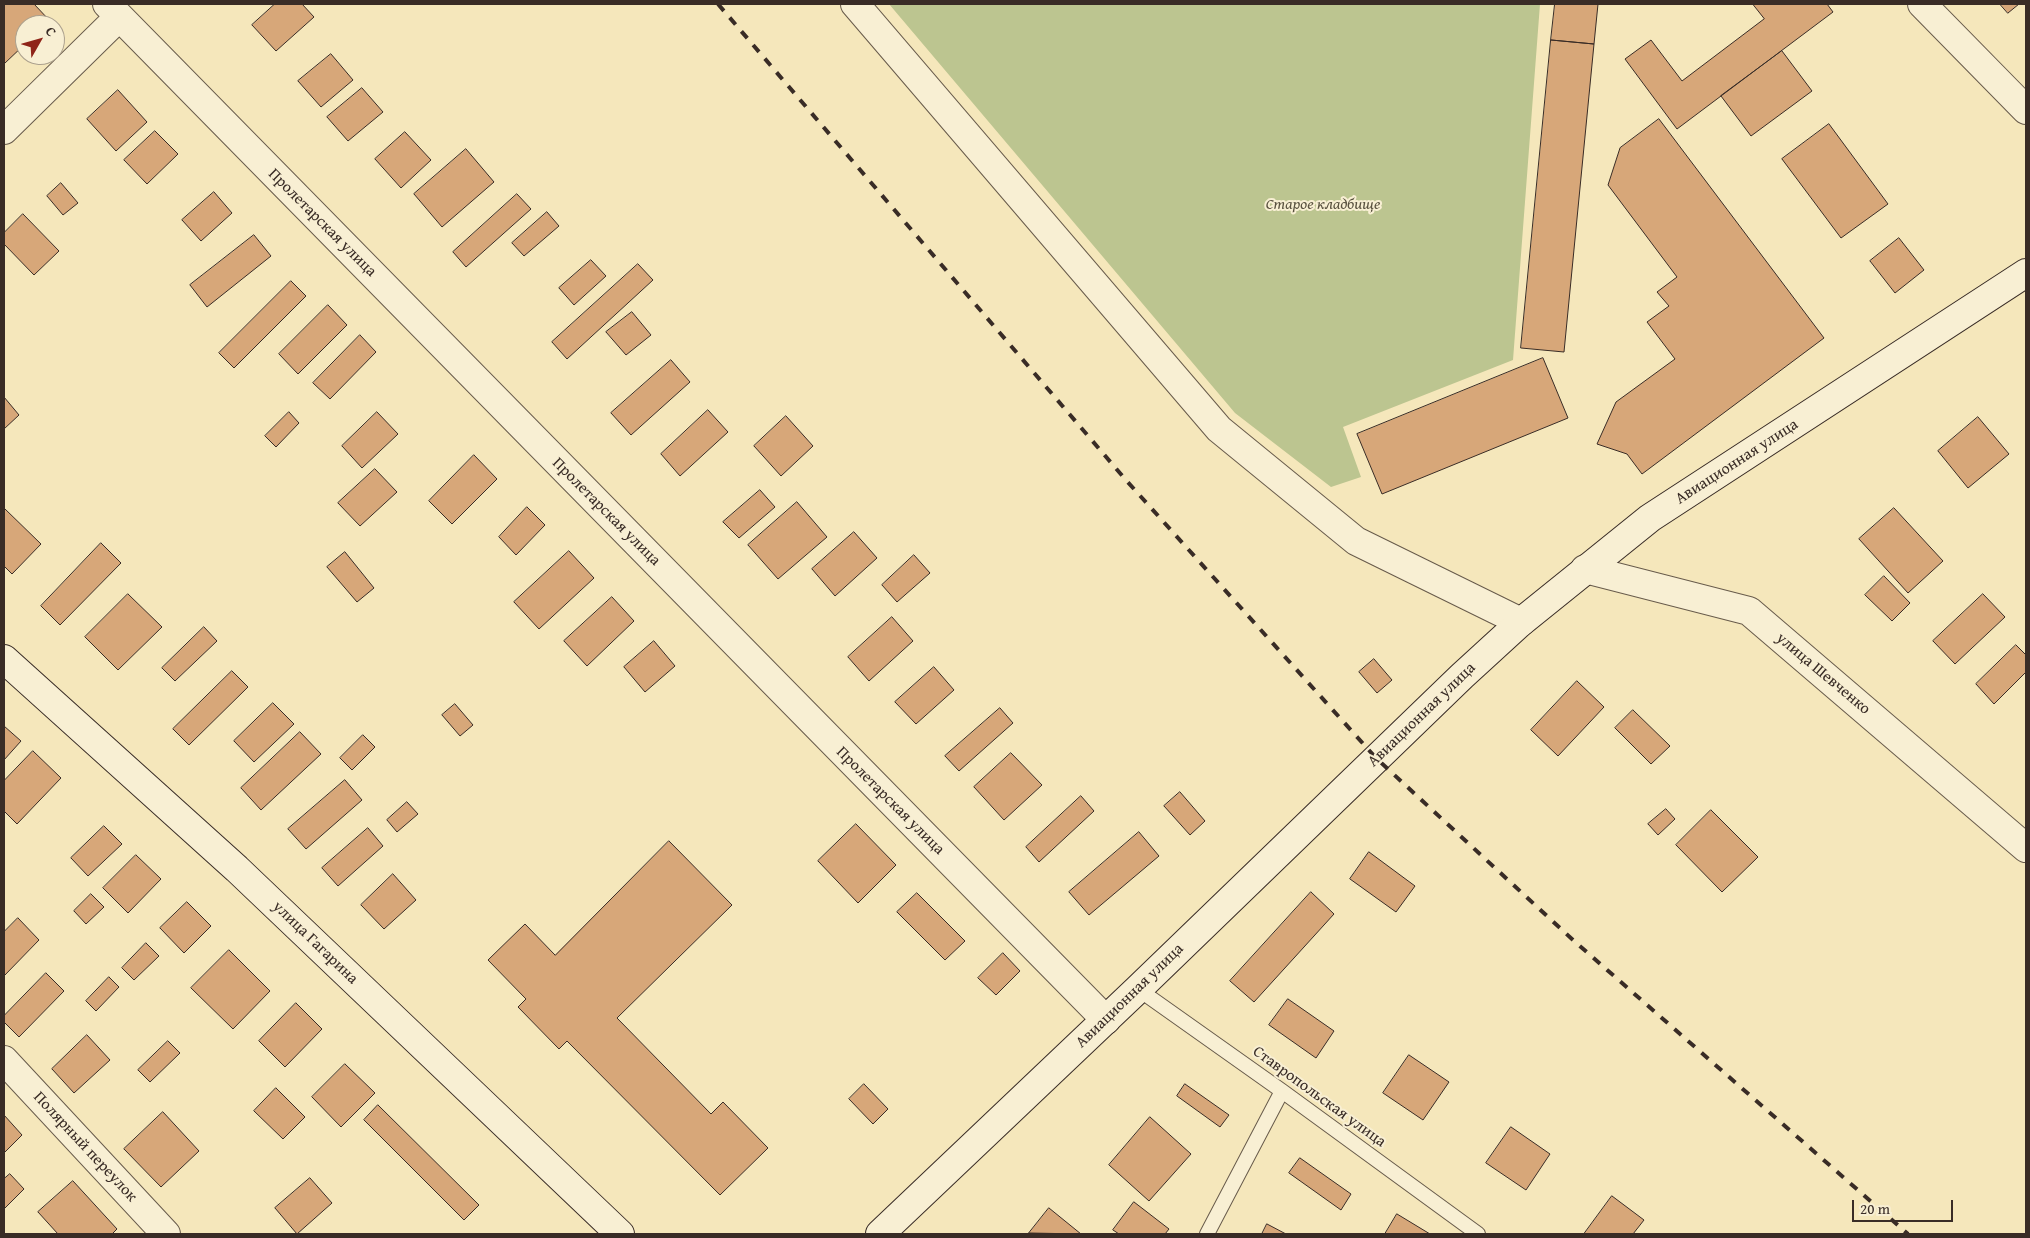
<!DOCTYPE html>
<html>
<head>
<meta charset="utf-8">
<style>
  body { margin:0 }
  #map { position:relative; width:2030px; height:1238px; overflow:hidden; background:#f5e7bb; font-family:"Gentium Book Plus",serif }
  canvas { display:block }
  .frame { position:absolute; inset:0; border:5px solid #392c26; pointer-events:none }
  .north { position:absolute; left:15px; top:15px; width:50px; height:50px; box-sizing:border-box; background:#f8efd3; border:1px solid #aca18e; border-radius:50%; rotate:52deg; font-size:14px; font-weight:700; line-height:20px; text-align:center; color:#392c26 }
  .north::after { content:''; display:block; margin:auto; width:18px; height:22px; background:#8f2418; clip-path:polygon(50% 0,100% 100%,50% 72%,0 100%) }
  .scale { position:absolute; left:1852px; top:1200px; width:101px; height:22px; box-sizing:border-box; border:2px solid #392c26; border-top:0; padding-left:6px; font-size:15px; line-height:18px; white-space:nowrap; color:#392c26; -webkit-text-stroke:4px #f8efd3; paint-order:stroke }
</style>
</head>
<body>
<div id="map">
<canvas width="2030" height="1238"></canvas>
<div class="frame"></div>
<div class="north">С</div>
<div class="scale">20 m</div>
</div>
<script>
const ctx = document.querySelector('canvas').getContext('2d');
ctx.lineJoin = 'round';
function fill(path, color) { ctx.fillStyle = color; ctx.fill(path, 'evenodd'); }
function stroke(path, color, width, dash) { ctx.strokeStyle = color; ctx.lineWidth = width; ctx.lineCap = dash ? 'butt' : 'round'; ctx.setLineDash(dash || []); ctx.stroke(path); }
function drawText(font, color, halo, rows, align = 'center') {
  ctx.font = font + ' "Gentium Book Plus",serif'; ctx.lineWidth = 4; ctx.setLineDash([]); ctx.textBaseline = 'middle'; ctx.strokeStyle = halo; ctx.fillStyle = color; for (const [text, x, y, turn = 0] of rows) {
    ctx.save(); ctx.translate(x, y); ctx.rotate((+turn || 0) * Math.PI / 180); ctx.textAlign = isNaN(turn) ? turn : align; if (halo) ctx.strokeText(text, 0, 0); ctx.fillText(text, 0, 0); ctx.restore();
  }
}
const green = new Path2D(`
  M889 4H1540L1513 360 1343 427 1361 477 1331 487 1235 413Z`);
const building = new Path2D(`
  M4 4H34L50 21 45 25H25V44L4 64Z
  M275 4H302L314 17 276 51 252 25Z
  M1555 4H1598L1594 44 1551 40Z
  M1753 4H1827L1833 12 1677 129 1625 59 1651 40 1682 81 1764 19Z
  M2000 4H2019L2008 13Z
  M1551 40 1594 44 1564 352 1521 348Z
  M1782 51 1812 91 1751 136 1721 96Z
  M331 54 353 80 321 107 298 81Z
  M362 88 383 112 348 141 327 117Z
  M118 90 147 122 116 151 87 119Z
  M1659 119 1824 338 1642 474 1627 454 1597 444 1616 402 1675 359 1647 322 1669 306 1657 292 1677 277 1608 185 1620 148Z
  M1829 124 1888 204 1841 238 1782 159Z
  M155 131 178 154 147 184 124 160Z
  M405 132 431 160 401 188 375 159Z
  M466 149 494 182 442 227 414 194Z
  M61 183 78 203 63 215 47 196Z
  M214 192 232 213 201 241 182 220Z
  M517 194 531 209 466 267 453 252Z
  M547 212 559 226 524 256 512 243Z
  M23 214 59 251 34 275 4 244V233Z
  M254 235 271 256 207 307 190 285Z
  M1899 238 1924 270 1895 293 1870 261Z
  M591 260 606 276 574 305 559 288Z
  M638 264 653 280 567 359 552 342Z
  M291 281 306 296 234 368 219 353Z
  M328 305 347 325 298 374 279 354Z
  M632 312 651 335 626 355 606 332Z
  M360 335 376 352 330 399 313 383Z
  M1543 358 1568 418 1382 494 1357 434Z
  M671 360 690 382 631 435 611 413Z
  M4 397 19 415 4 429Z
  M708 410 728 432 680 476 661 454Z
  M289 412 299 423 276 447 265 436Z
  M377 412 398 434 362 468 342 446Z
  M786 416 813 446 781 476 754 446Z
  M1978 417 2009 454 1968 488 1938 451Z
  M474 455 497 479 452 524 429 501Z
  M375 469 397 492 360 526 338 503Z
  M760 490 775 507 739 538 723 522Z
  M797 502 827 537 778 579 748 545Z
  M527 507 545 525 516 555 499 537Z
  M4 508 41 544 12 574 4 566Z
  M1894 508 1943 561 1908 593 1859 539Z
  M854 532 877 558 835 596 812 569Z
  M101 543 121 563 60 625 41 606Z
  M569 551 594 578 539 629 514 602Z
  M345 552 374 588 357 602 327 567Z
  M914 555 930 573 897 602 882 585Z
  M1884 576 1910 603 1892 621 1865 595Z
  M128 594 162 627 118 670 85 637Z
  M1983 594 2005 617 1955 664 1933 641Z
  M612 597 634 621 587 666 564 641Z
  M892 617 913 641 869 681 848 657Z
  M204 627 217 641 175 681 162 668Z
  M654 641 675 666 645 692 624 667Z
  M2016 645 2026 655V672L1994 704 1976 684Z
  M1374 659 1392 680 1377 693 1359 672Z
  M934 667 954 690 916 724 895 702Z
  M232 671 248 687 189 745 173 729Z
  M1577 681 1604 707 1558 756 1531 730Z
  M273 703 294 724 254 762 234 741Z
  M455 704 473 725 460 736 442 715Z
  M1000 708 1013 723 959 771 945 756Z
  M1633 710 1670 746 1651 764 1615 728Z
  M4 726 21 741 4 760Z
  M300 732 321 754 261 810 241 788Z
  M363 735 375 747 352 770 340 758Z
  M33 751 61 778 17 824 4 811V781Z
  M1011 753 1042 785 1004 820 974 787Z
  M345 780 362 800 306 849 288 829Z
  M1180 792 1205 821 1190 835 1164 806Z
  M1081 796 1094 811 1039 862 1026 847Z
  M407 802 418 814 397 832 387 820Z
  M1666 809 1675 819 1658 835 1648 824Z
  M1711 810 1758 857 1722 892 1676 845Z
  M856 824 896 865 858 903 818 861Z
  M104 826 122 844 88 876 71 858Z
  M368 828 383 846 338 886 322 868Z
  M1139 832 1159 856 1089 915 1069 892Z
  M669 841 732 905 617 1018 711 1114 723 1102 768 1148 720 1195 567 1041 559 1049 518 1007 526 999 488 960 525 924 555 955Z
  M1369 852 1415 886 1396 912 1350 879Z
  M136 855 161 879 128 913 103 888Z
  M393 874 416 900 384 929 361 905Z
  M1311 892 1334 914 1254 1002 1230 981Z
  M917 893 965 941 945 960 897 912Z
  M91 894 104 907 86 924 74 911Z
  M187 902 211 926 184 953 160 928Z
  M18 918 39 940 4 976V932Z
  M146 943 159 956 134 980 122 968Z
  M229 950 270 991 233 1029 191 988Z
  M1003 953 1020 971 996 995 978 978Z
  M46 973 64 991 19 1037 4 1022V1016Z
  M109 977 119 987 96 1011 86 1001Z
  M1288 999 1334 1031 1316 1058 1269 1025Z
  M296 1003 322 1029 285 1067 259 1041Z
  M87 1035 110 1060 74 1093 52 1069Z
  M168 1041 180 1053 150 1082 138 1070Z
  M1409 1055 1449 1082 1423 1120 1383 1093Z
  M345 1064 375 1093 341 1127 312 1097Z
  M864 1084 888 1109 873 1124 849 1099Z
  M1185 1084 1229 1115 1220 1127 1177 1096Z
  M276 1088 305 1117 283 1139 254 1111Z
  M378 1105 479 1205 464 1220 364 1120Z
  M163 1112 199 1151 161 1187 124 1149Z
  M4 1115 22 1135 4 1153Z
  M1150 1117 1191 1154 1149 1201 1109 1165Z
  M1511 1127 1550 1154 1526 1190 1486 1163Z
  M1300 1158 1351 1194 1341 1210 1289 1173Z
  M10 1174 24 1189 4 1209V1179Z
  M310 1178 332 1203 297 1234 275 1208Z
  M73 1181 117 1229 112 1234H58L38 1212Z
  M1612 1196 1644 1220 1633 1234H1584Z
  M1134 1202 1169 1229 1165 1234H1119L1113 1230Z
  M1049 1208 1081 1234 1029 1233Z
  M1397 1214 1430 1234H1385Z
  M1267 1224 1286 1234H1262Z`);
const lane = new Path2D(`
  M1138 989 1282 1091 1478 1234
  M1207 1234 1282 1091`);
const street = new Path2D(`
  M107 4 1106 1020
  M855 4 1219 429 1356 541 1521 622
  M1922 4 2026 110
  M4 130 119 17
  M1585 569 1749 611 2026 848
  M4 1060 166 1234`);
const secondary = new Path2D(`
  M4 659 237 869 620 1234
  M880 1234 1138 989 1462 676 1521 622 1650 518 2026 273`);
const rail = new Path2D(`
  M718 4 1125 479 1376 758 1573 940 1908 1234`);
const parkNames = [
  ["Старое кладбище",1323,205]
];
const streetNames = [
  ["Пролетарская улица",322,223,45],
  ["Авиационная улица",1737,462,-33],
  ["Пролетарская улица",606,512,45],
  ["улица Шевченко",1823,674,40],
  ["Авиационная улица",1422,715,-44],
  ["Пролетарская улица",890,801,45],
  ["улица Гагарина",315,943,44],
  ["Авиационная улица",1130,996,-44],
  ["Ставропольская улица",1319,1097,36],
  ["Полярный переулок",85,1147,47]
];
fill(green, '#bcc590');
fill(building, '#d7a779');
stroke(building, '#392c26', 1);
stroke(lane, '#685b4b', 16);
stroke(street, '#685b4b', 30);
stroke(secondary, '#392c26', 30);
stroke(lane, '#f8efd3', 14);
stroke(street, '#f8efd3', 28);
stroke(secondary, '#f8efd3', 28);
stroke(rail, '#392c26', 4, [9, 9]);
drawText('italic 16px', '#5a5240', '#f8efd3', parkNames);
drawText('16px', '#392c26', '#f8efd3', streetNames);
</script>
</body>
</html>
